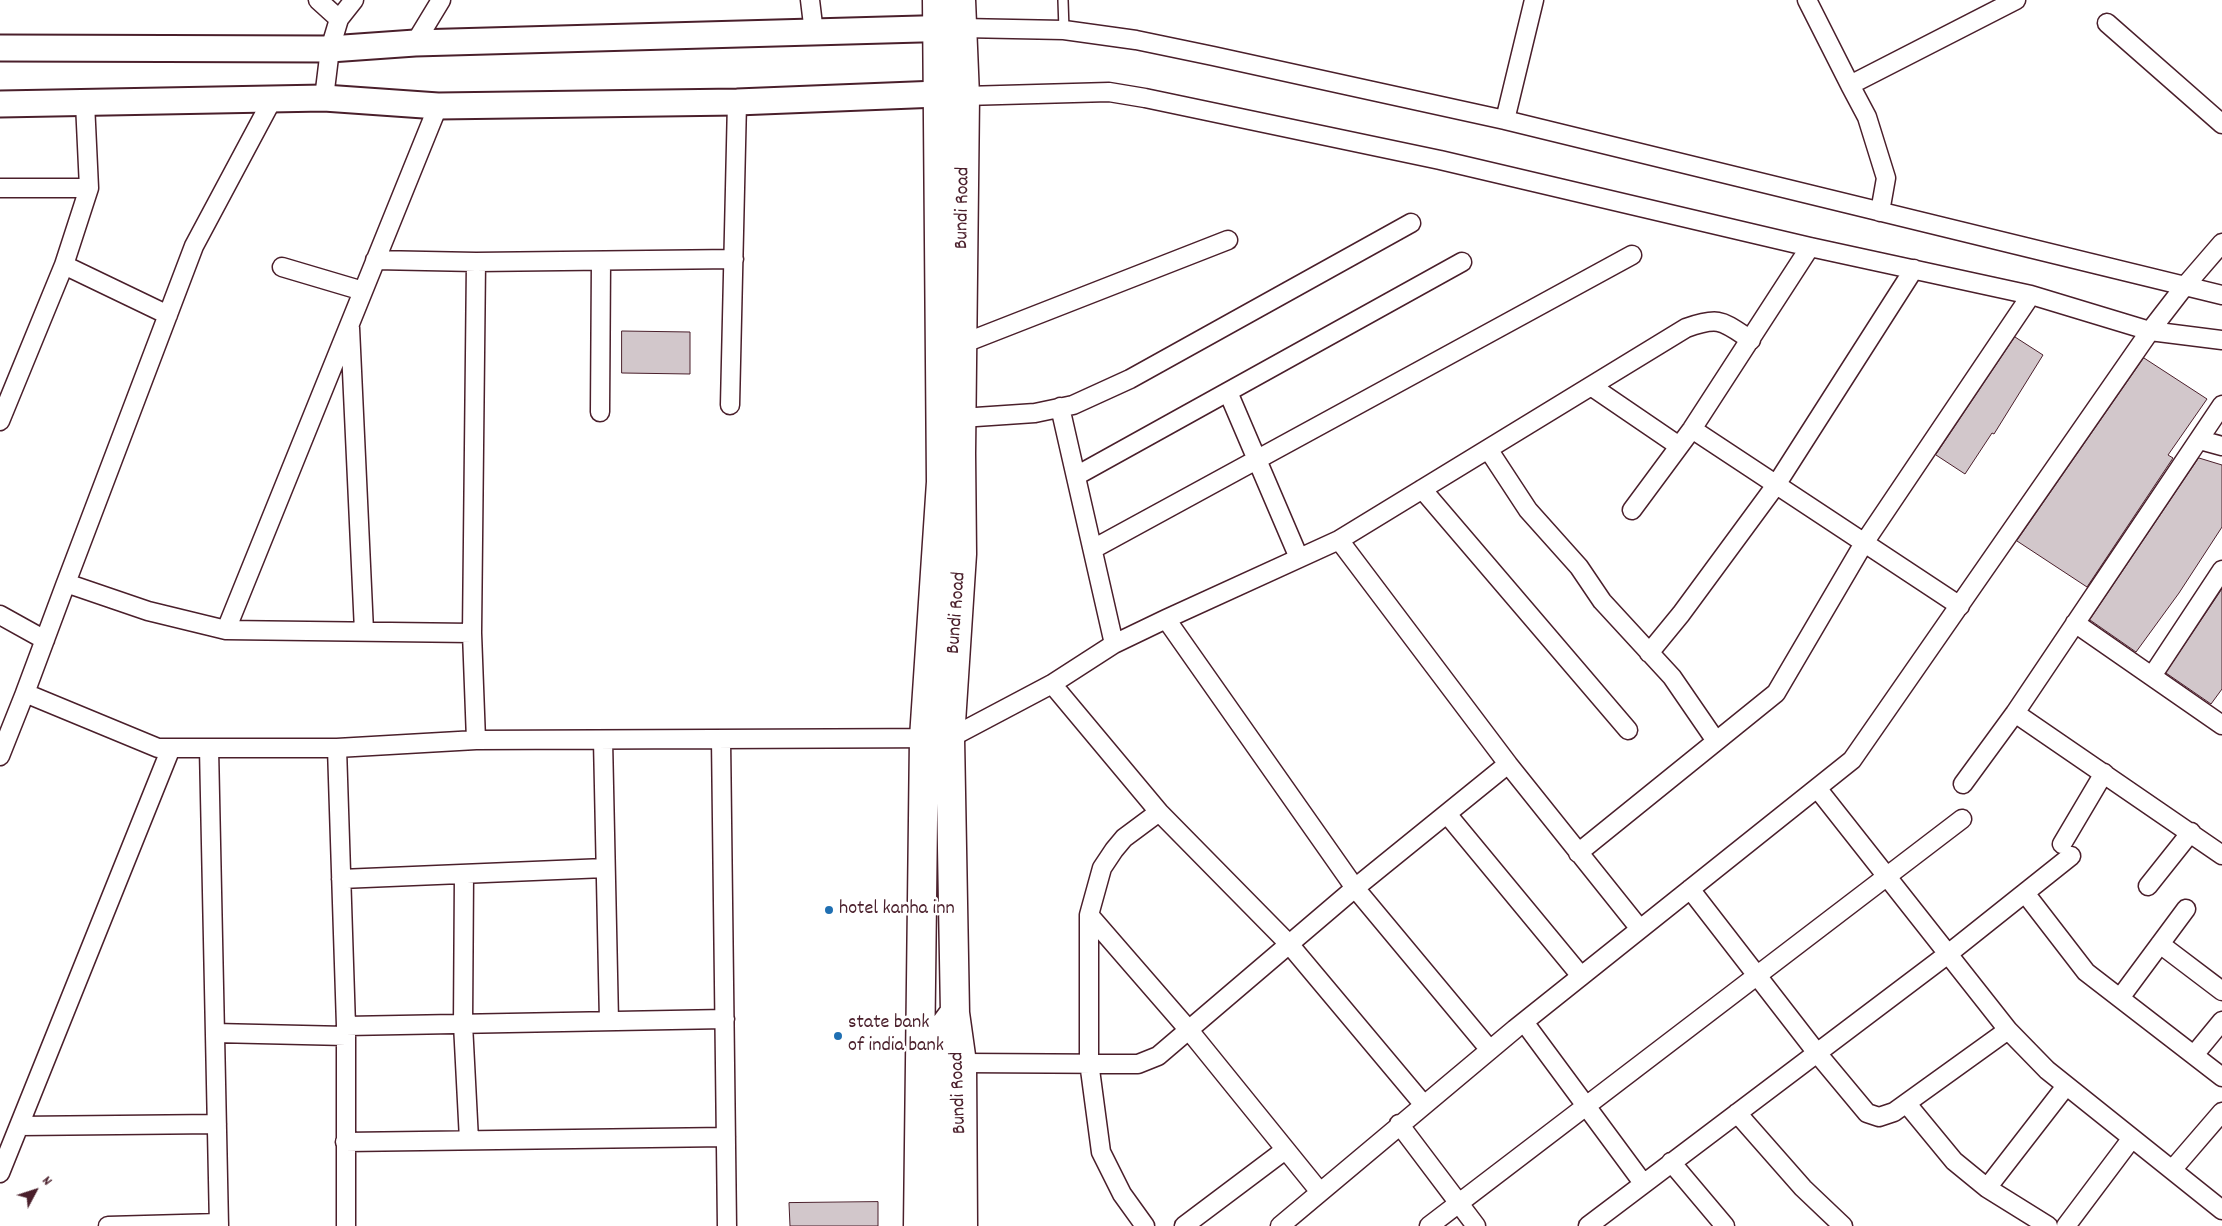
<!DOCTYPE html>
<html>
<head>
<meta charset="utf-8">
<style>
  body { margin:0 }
  #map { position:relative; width:2222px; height:1226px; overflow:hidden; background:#fff; font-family:Dekko,sans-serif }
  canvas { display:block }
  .north { position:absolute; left:10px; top:1166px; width:50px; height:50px; -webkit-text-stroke:4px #fff; paint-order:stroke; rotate:50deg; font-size:14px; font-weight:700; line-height:20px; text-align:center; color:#4a1f2b }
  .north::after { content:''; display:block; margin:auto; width:18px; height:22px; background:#4a1f2b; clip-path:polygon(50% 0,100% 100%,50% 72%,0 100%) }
</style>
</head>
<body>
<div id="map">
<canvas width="2222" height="1226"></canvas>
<div class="north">N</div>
</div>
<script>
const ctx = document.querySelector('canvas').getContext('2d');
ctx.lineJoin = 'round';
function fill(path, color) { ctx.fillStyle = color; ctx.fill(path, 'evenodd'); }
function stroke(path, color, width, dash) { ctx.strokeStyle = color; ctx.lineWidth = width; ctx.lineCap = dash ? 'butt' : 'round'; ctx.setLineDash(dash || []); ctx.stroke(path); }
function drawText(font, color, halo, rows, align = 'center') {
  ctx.font = font + ' Dekko,sans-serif'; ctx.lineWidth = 5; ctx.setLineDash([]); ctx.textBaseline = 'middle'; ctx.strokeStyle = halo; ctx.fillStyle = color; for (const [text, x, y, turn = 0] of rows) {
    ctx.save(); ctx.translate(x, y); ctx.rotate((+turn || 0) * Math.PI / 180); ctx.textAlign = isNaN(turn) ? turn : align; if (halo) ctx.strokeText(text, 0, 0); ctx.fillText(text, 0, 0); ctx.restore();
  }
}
const building = new Path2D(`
  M622 331 690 332V374L622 373Z
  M2015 337 2043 355 1994 434 1992 433 1965 474 1936 455Z
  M2144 358 2207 399 2168 455 2173 458 2087 587 2017 541Z
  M2199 458 2222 465V527L2179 593 2136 652 2090 620Z
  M2222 589V689L2211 704 2166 673Z
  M878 1202V1226H790L789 1203Z`);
const lane = new Path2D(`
  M1063 0 1064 30`);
const street = new Path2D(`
  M318 0 339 19
  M810 0 814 33
  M1807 0 1850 85
  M2107 23 2222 124
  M962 28 1064 30 1136 40 1213 56 1505 120 2222 295
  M415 43 441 0
  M965 96 1109 92 1145 98 1440 160 1810 247 2031 295 2150 331 2222 340
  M324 98 330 49 339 19 354 0
  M85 103 89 188 64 265 168 315
  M438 106 226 630 472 633 476 740 950 738 1052 684 1114 644 1166 619 1339 540 1508 764
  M1505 120 1534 0
  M0 188H89
  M1880 212 1886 178 1867 117 1850 85 2016 0
  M375 260 476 262 472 633
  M476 262 734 259
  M282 267 363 291
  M350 328 364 631
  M962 344 1228 240
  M1591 386 1679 446
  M1228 392 1299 558
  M730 405 737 102
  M1060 407 1114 644
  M600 412 601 261
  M961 418 1035 413 1073 405 1130 379 1411 223
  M0 421 64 265
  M1692 429 1960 606
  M2200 440 2222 446
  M1488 449 1528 510 1579 567 1602 601 1672 677 1716 741
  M1076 476 1462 262
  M1422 489 1628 730
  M1632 510 1692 429 1810 247
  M1339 540 1686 328C1720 316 1722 321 1751 340
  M1093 549 1632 255
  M66 583 194 246 272 100
  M0 615 45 640
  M1166 619 1355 888 1490 1050
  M2075 623 2222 725
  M226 630 148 611 66 583 25 693 158 748H337
  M1649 653 1681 614 1776 485 1914 269
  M2152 676 2222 570
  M1052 684 1159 812 1289 944 1424 1105
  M2015 713 2222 855
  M721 739 727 1226
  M603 740 609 1021
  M209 748 219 1226
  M0 756 25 693
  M1963 784 2015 713 2222 405
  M1817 788 2008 1030 2047 1070 2222 1210
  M1447 814 1581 976
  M2062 844 2104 773
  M1578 853 1776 693 1864 543 2031 295
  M464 874 463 1024 469 1140
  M341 879 605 868
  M2148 886 2191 832
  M1690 889 1817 1053 1867 1113 1879 1117 1894 1112 2008 1030
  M2025 893 2086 972 2222 1077
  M1089 915 1188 1029 1320 1192
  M2160 944 2222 991
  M2120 998 2186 909
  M1524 1022 1643 1183
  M346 1026 337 748 476 740
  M215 1033 346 1036
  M2194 1055 2222 1021
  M962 1063 1138 1064 1158 1056 1355 888 1508 764 1640 929
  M1907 1104 1954 1161 1987 1188 2048 1226
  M1737 1113 1803 1188 1843 1226
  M1399 1124 1476 1226
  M19 1126 217 1124
  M345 1142 726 1137
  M1671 1162 1725 1226
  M2172 1170 2222 1112
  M0 1173 171 748
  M1987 1188 2066 1086
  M108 1226 219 1223
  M346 1226V1026L725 1019
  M1145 1226 1122 1194 1101 1152 1089 1062V915L1102 868 1114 850 1124 838 1159 812
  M1184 1226 1285 1150
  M1280 1226 1515 1029 1852 760 2150 331 2184 287 2222 243
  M1429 1226 1962 819
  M1588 1226 1948 954 2071 856
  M2066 1226 2132 1138`);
const secondary = new Path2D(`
  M0 48 330 49 415 43 957 28
  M0 104 324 98 438 106 737 102 938 94 957 95`);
const primary = new Path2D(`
  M961 0 965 96 961 453 962 554 950 738 955 1013 962 1063 963 1226
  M918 1226 924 738 941 482 937 0
  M938 1226 941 1031 952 1016`);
const markers = [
  [829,910,5,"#1f6fb2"],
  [838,1036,5,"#1f6fb2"]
];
const streetNames = [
  ["Bundi Road",964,208,-89],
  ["Bundi Road",958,613,-86],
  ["Bundi Road",960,1093,-92]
];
const poiNames = [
  ["hotel kanha inn",839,910],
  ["state bank",848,1024],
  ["of india bank",848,1047]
];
fill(building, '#d2c7cb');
stroke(building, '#4a1f2b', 1);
stroke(lane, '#4a1f2b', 12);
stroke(street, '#4a1f2b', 21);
stroke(secondary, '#4a1f2b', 29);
stroke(primary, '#4a1f2b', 31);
stroke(lane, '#fff', 9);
stroke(street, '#fff', 18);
stroke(secondary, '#fff', 25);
stroke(primary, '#fff', 28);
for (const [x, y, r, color] of markers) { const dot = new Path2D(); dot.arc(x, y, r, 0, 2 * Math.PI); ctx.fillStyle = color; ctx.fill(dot); stroke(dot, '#fff', 2); }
drawText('20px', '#4a1f2b', '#fff', streetNames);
drawText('20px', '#4a1f2b', '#fff', poiNames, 'left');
</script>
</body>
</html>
